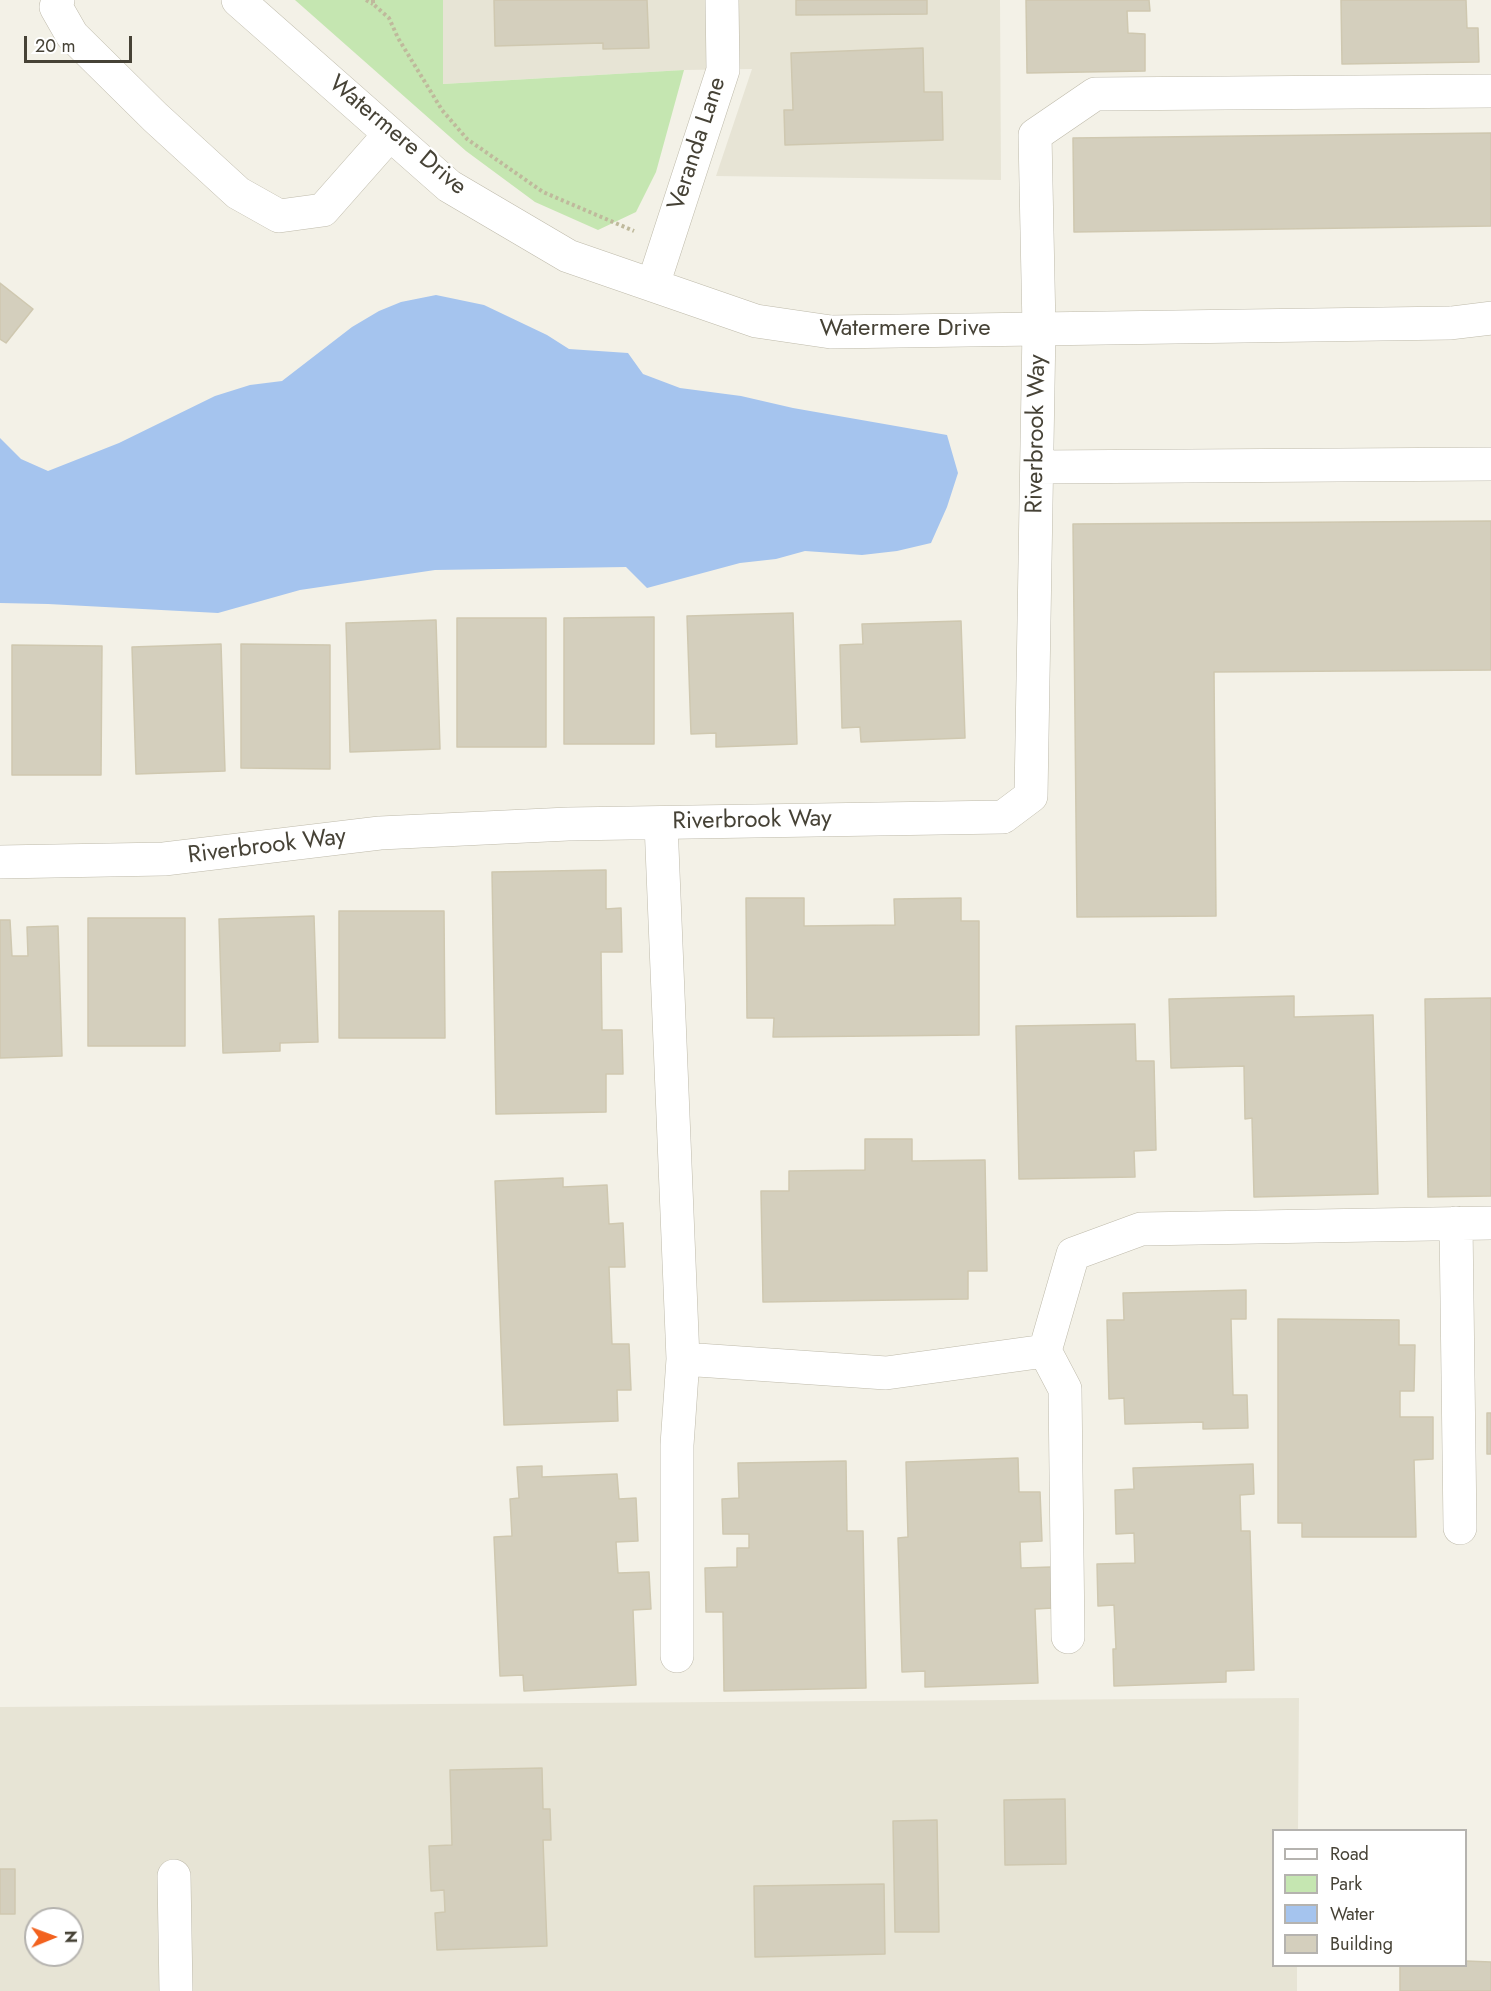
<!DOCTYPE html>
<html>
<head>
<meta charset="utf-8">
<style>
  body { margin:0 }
  #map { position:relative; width:1491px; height:1991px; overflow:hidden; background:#f3f1e7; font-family:Jost,sans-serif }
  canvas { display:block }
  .legend { position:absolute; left:1272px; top:1829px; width:195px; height:138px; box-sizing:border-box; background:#fff; border:2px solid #b5b3af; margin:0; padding:8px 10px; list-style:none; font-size:18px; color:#464236 }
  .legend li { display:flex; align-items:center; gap:12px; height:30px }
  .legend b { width:30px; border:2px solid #b5b3af }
  .north { position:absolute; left:24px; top:1907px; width:60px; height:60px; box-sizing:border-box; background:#fff; border:2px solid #b5b3af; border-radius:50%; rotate:89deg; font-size:16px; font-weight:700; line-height:24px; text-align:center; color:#464236 }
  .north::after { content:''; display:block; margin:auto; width:21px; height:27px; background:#f2621f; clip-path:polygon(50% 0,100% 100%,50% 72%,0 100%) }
  .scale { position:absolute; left:24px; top:36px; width:108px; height:27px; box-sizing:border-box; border:3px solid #464236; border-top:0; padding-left:8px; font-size:18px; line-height:21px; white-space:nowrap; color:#464236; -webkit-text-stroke:4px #fff; paint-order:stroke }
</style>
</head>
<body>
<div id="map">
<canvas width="1491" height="1991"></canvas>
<ul class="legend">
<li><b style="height:8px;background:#fff"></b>Road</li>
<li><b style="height:16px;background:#c5e6b1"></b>Park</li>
<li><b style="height:16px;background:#a5c4ee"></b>Water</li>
<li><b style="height:16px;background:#d4cfbd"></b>Building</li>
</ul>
<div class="north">N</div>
<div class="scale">20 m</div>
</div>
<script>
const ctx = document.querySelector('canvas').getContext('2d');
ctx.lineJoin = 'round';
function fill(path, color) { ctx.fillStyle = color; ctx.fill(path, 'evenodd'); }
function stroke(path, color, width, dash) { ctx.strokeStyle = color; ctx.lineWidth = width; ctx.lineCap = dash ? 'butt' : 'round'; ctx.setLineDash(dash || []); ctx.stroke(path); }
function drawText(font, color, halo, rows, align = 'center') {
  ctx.font = font + ' Jost,sans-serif'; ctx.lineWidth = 5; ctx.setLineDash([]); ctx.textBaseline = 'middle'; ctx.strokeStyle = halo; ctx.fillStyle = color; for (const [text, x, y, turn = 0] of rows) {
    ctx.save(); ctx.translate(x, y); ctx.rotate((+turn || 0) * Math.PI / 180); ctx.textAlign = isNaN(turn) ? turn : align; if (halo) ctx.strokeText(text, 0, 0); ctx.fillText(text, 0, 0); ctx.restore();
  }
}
const residential = new Path2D(`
  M443 0H1000L1001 180 716 176 752 69 684 70 442 84Z
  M1299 1698 1298 1830H1274V1966H1297V1991H0V1707ZM36 1919H72V1955H36Z`);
const green = new Path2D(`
  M295 0H443V84L684 70 656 172 636 212 598 230 535 202 466 151Z`);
const water = new Path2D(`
  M436 295 484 305 547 335 569 349 628 353 643 374 680 388 741 396 793 408 947 435 958 473 947 507 931 543 897 551 862 555 805 551 776 559 740 563 647 588 626 567 435 570 300 590 218 613 48 604 0 603V438L21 459 48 471 119 443 215 396 250 385 282 381 352 327 379 311 401 302Z`);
const building = new Path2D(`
  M494 0H647L649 48 603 49V43L495 46Z
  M796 0H927V14L796 15Z
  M1026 0H1149L1150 11H1127L1128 33 1145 34V71L1027 73Z
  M1341 0H1466L1467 28H1478L1479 62 1342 64Z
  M923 48 924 92H942L943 140 785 145 784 110H793L791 53Z
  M1491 133V226L1074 232 1073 138Z
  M0 283 33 309 6 343 0 339Z
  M1491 521V670L1214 672 1216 916 1077 917 1073 524Z
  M793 613 797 744 716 747V733L691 734 687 616Z
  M654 617V744H564V618Z
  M457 618H546V747H457Z
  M436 620 440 749 350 752 346 623Z
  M961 621 965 738 861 742 860 727 842 728 840 645 863 644 862 624Z
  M221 644 225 771 136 774 132 647Z
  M241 644 330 645V769L241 768Z
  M12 645 102 646 101 775H12Z
  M606 870V909L621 908 622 952H601L602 1030H622L623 1074H606V1112L496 1114 492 872Z
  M746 898H804V926L895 925 894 899 961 898V921H979V1035L773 1037 774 1018H747Z
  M339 911H444L445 1038H339Z
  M314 916 318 1042 280 1043V1051L223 1053 219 919Z
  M88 918H185V1046H88Z
  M0 920H10L12 956H28L27 927 58 926 62 1056 0 1058Z
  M1294 996V1017L1373 1015 1378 1194 1254 1197 1252 1118 1245 1119 1244 1066 1171 1068 1169 999Z
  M1491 998V1196L1428 1197 1425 999Z
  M1135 1024 1136 1061H1154L1156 1150 1134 1151 1135 1177 1019 1179 1016 1026Z
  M865 1139H912V1161L985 1160 987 1271H968V1299L763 1302 761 1191H789V1171L865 1170Z
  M563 1178V1187L607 1185 609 1224 623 1223 625 1267H609L612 1344H629L631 1390H617L618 1421 504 1425 495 1181Z
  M1246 1290V1319H1231L1233 1395H1247L1248 1428 1203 1429V1422L1125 1424 1124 1398 1109 1399 1107 1320H1124L1123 1293Z
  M1278 1319 1399 1320V1345H1415L1414 1391H1400V1417H1433V1459L1414 1460 1416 1537H1302V1523H1278Z
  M1487 1413H1491V1454H1487Z
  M1018 1458 1019 1492H1040L1042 1541 1020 1542 1021 1568 1051 1567 1053 1608 1035 1609 1038 1683 925 1687V1671L902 1672 898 1538 908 1537 906 1462Z
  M846 1461 847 1531H863L866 1688 724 1691 723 1612H706L705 1568 737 1567V1548H749V1534H723L722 1499 739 1498 738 1463Z
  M1253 1464 1254 1494 1240 1495 1241 1531H1250L1254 1670 1226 1671V1682L1114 1686 1113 1649H1116L1114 1605 1098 1606 1097 1564 1135 1563 1134 1533 1116 1534 1115 1490 1134 1489 1133 1468Z
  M542 1466V1477L617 1474 619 1499 636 1498 638 1541 616 1542 618 1573 649 1572 651 1609 633 1610 636 1685 524 1691 523 1675 500 1676 494 1537 512 1536 510 1499 519 1498 517 1467Z
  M542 1768 543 1809H550L551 1840H543L547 1946 437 1950 435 1913 445 1912 444 1890 431 1891 429 1846 452 1845 450 1770Z
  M1065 1799 1066 1864 1005 1865 1004 1800Z
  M937 1820 939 1932H895L893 1821Z
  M0 1869H15V1914H0Z
  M884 1884 885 1954 755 1957 754 1886Z
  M1466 1961 1491 1962V1991H1400V1966H1466Z`);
const path = new Path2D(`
  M366 0 373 4
  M373 0V4L389 18 398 38 442 110 467 139 543 192 634 231`);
const minor = new Path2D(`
  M58 0 56 7 72 35 155 117 238 193 279 216 323 210 390 134
  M238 0 449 186 568 256 756 321 831 332 1451 323 1491 318
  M653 285 723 70 722 0
  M1037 467 1491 464
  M661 823 683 1359 886 1373 1045 1351 1073 1254 1141 1229 1491 1223
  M0 862 164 859 380 833 568 824 1003 817 1031 796 1039 328 1035 135 1095 94 1491 91
  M1456 1223 1460 1528
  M1045 1351 1065 1389 1068 1637
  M677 1656V1445L683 1359
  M174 1876 176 1991`);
const streetNames = [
  ["Watermere Drive",397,136,40],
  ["Veranda Lane",698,144,-72],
  ["Watermere Drive",905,329],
  ["Riverbrook Way",1037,434,-89],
  ["Riverbrook Way",752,821,-1],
  ["Riverbrook Way",267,847,-7]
];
fill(residential, '#e7e4d5');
fill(green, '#c5e6b1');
fill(water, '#a5c4ee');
fill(building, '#d4cfbd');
stroke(building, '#cfc8b0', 1.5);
stroke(minor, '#bebaaa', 34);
stroke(path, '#bfb99c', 4, [3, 3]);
stroke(minor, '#fff', 33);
drawText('24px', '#464236', '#fff', streetNames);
</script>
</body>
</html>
